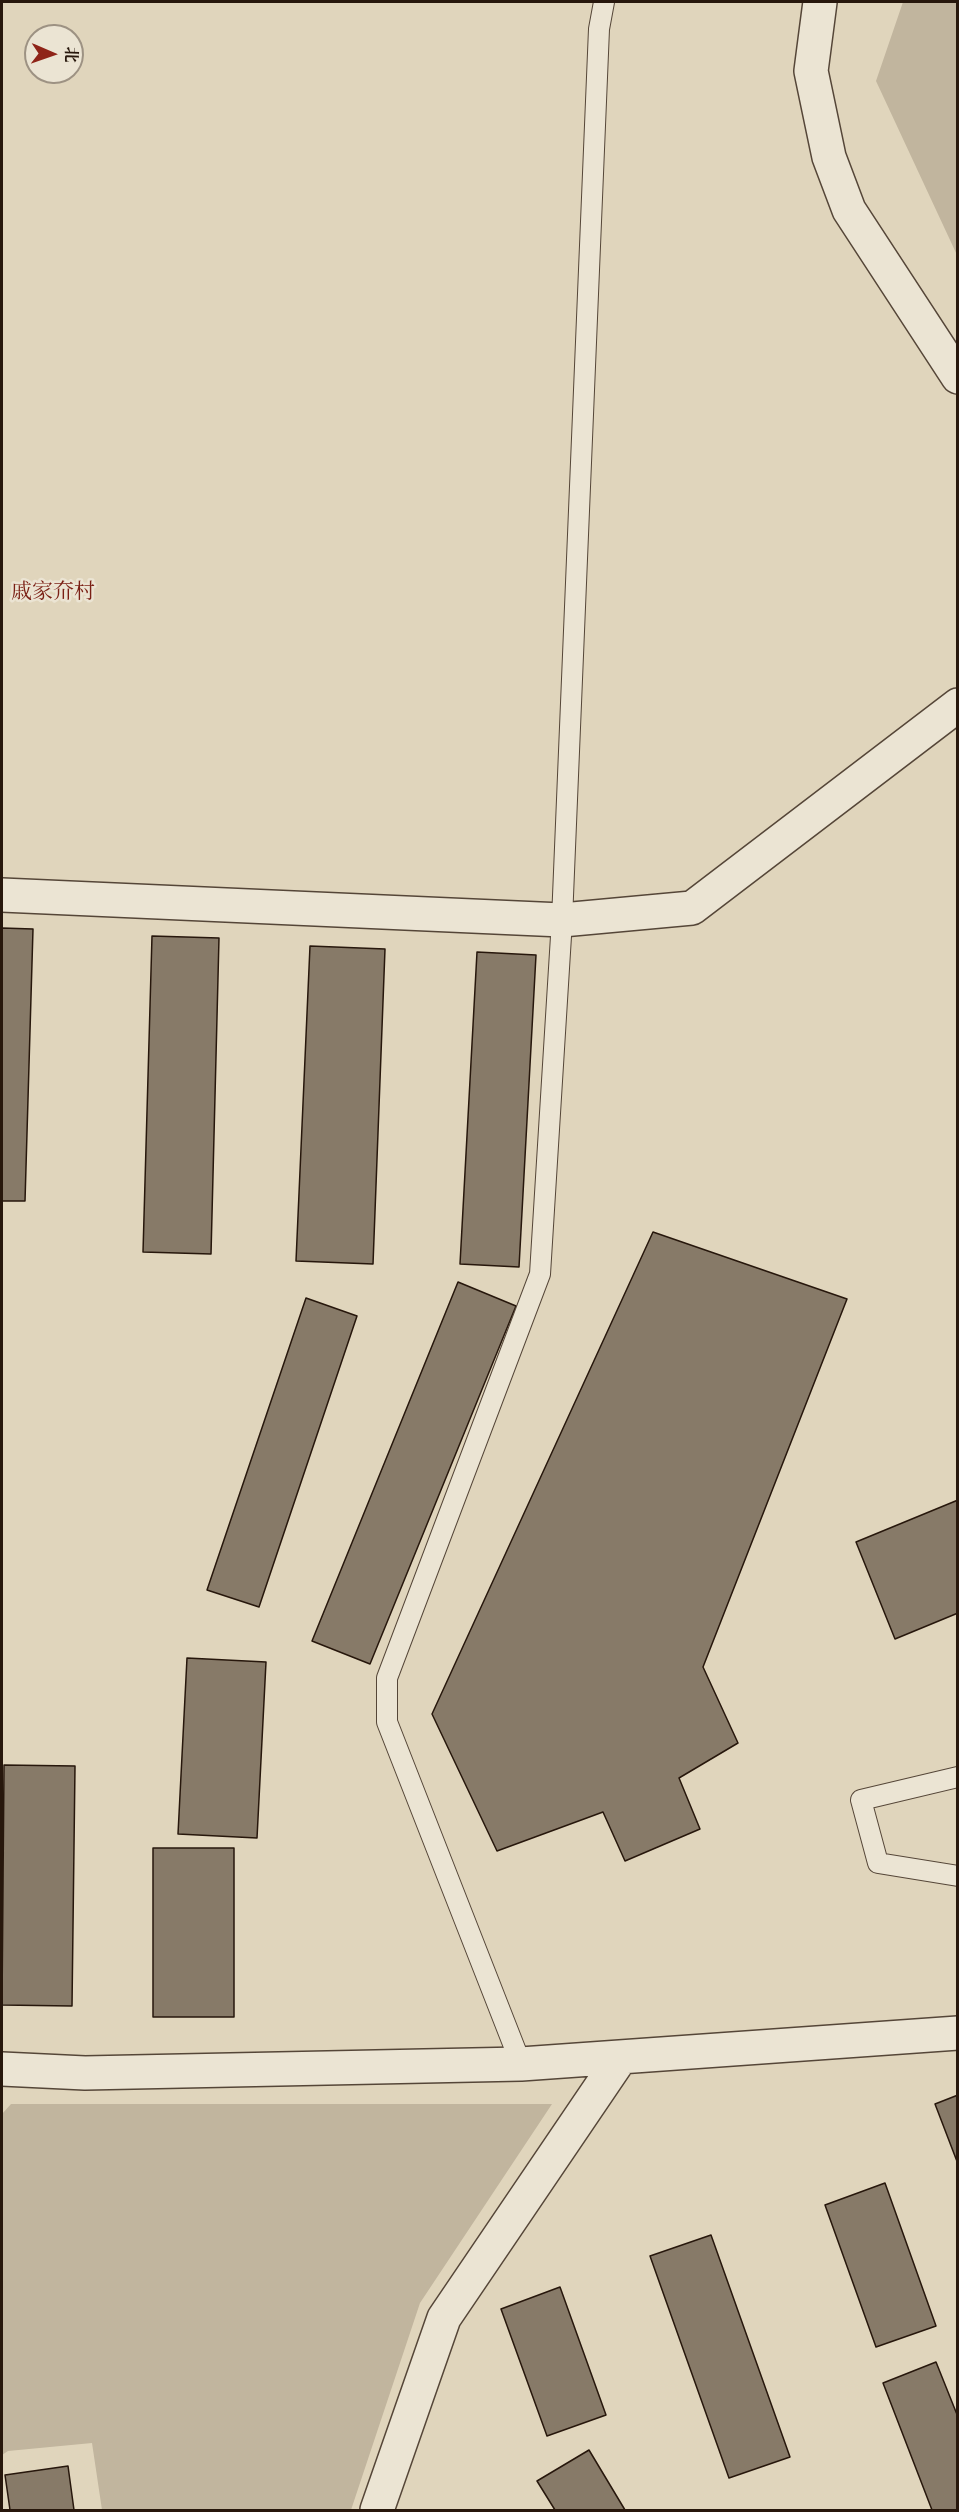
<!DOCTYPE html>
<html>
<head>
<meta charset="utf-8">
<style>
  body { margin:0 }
  #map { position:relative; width:959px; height:2512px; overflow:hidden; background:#e0d5bc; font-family:"IM FELL English","Noto Serif SC",serif }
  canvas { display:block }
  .frame { position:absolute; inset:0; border:3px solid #27170c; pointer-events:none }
  .north { position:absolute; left:24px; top:24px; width:60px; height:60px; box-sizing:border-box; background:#ebe4d3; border:2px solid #9d9283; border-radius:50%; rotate:92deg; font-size:16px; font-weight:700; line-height:24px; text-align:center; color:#27170c }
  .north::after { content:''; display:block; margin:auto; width:21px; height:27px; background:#8f2418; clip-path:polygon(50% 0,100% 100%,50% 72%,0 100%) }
</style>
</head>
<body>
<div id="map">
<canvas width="959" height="2512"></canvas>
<div class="frame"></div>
<div class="north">北</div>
</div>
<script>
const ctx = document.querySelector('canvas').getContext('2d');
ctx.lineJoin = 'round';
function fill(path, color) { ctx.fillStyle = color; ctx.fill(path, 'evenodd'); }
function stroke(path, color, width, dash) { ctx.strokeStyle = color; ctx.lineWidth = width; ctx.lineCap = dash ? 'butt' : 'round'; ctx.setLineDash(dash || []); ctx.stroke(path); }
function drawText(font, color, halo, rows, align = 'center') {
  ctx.font = font + ' "IM FELL English","Noto Serif SC",serif'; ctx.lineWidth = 5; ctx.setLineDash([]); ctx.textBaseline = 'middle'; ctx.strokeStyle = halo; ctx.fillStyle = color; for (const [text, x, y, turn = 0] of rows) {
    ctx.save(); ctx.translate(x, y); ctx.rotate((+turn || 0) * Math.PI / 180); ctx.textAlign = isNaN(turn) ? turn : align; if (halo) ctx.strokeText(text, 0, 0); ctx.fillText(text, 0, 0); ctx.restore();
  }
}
const green = new Path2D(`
  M903 2H957V255L876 81Z
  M11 2104H552L420 2303 351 2510H102L92 2443 8 2451 2 2455V2114Z`);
const building = new Path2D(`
  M2 928 33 929 25 1201H2Z
  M152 936 219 938 211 1254 143 1252Z
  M310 946 385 949 373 1264 296 1261Z
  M477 952 536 955 519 1267 460 1264Z
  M653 1232 847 1299 703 1667 738 1743 679 1778 700 1829 625 1861 603 1812 497 1851 432 1714Z
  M458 1282 516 1306 370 1664 312 1641Z
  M306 1298 357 1316 259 1607 207 1590Z
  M958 1500V1613L895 1639 856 1542Z
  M187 1658 266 1662 257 1838 178 1834Z
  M4 1765 75 1766 72 2006 2 2005Z
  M153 1848H234V2017H153Z
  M958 2095V2164L935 2104Z
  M885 2183 936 2326 876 2347 825 2205Z
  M711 2235 790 2457 729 2478 650 2256Z
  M560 2287 606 2415 547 2436 501 2309Z
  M936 2362 958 2417V2510H932L883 2383Z
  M589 2450 625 2510H555L537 2481Z
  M68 2466 74 2510H10L5 2475Z`);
const lane = new Path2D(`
  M958 1777 861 1800 878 1863 958 1876
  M521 2064 387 1722V1678L540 1274 562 920 599 29 604 2`);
const street = new Path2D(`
  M820 2 811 71 829 157 849 210 958 377
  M2 895 562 920 692 908 958 705
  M2 2069 85 2073 521 2064 958 2033
  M377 2510 444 2318 621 2057`);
const quarterNames = [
  ["戚家夼村",53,594]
];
fill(green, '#c1b59e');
fill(building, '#877a68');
stroke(building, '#27170c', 1.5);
stroke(lane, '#554638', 22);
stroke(street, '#554638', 36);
stroke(lane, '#ebe4d3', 20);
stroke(street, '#ebe4d3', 33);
drawText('21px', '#7a1f14', '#ebe4d3', quarterNames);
</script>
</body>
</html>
